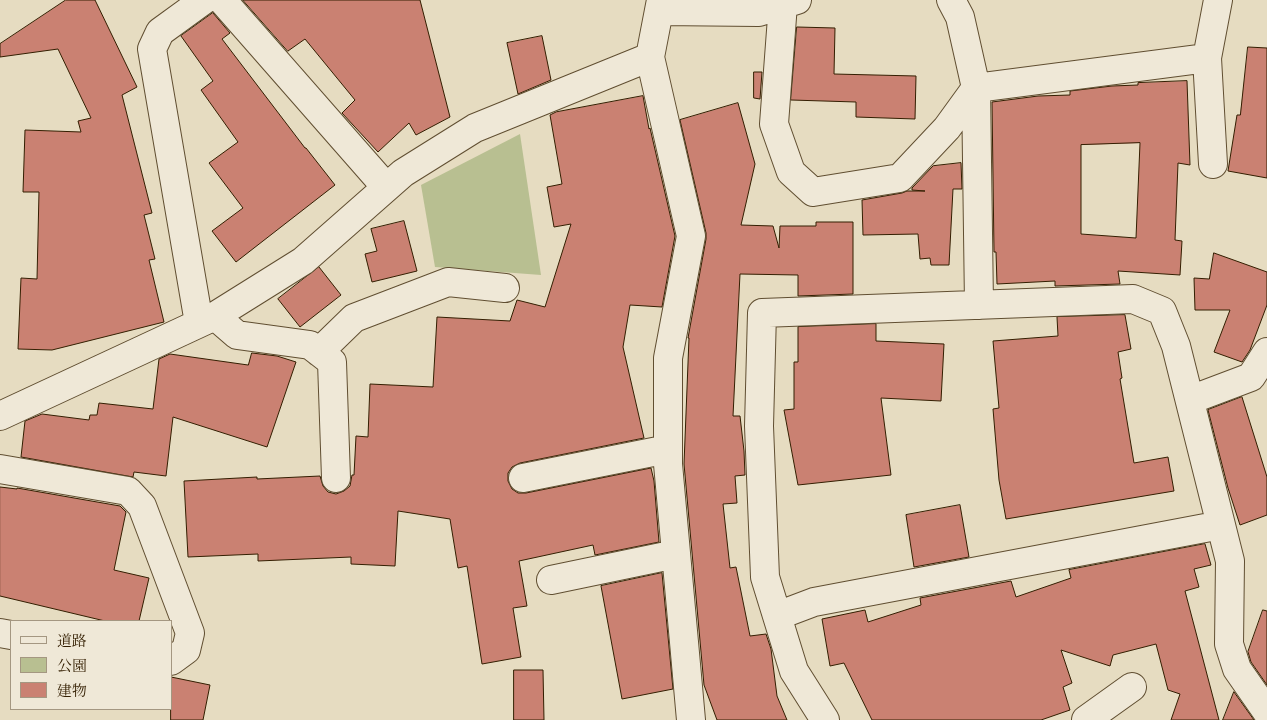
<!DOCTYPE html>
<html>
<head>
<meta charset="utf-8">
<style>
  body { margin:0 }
  #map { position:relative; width:1267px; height:720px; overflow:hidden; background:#e6dcc1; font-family:"EB Garamond","Noto Serif JP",serif }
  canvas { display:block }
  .legend { position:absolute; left:10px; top:620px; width:162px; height:90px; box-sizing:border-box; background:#efe8d7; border:1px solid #a49781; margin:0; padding:6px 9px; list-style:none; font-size:15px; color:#331e01 }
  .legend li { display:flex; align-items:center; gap:10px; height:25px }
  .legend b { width:25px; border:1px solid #a49781 }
</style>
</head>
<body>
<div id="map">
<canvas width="1267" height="720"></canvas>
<ul class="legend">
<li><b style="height:6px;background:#efe8d7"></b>道路</li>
<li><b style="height:14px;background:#b8bf91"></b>公園</li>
<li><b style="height:14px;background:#ca8172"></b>建物</li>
</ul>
</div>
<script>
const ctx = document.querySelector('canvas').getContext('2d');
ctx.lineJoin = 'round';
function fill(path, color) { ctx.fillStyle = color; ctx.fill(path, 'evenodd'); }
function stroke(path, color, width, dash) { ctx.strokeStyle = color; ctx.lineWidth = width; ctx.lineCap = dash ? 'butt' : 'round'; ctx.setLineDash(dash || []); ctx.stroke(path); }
const green = new Path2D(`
  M520 134 541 275 435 267 421 185Z`);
const building = new Path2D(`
  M66 0H95L137 87 122 95 152 213 144 215 155 259 149 260 164 322 52 350 18 349 21 278 37 279 39 192H23L25 130 81 132 78 121 91 118 58 49 0 57V44Z
  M243 0H420L450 117 416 135 409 123 378 152 342 113 355 100 305 39 288 51Z
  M213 13 230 33 222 39 305 148H306L335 185 236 262 212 231 243 208 209 163 238 142 201 90 213 81 181 36Z
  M797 27 835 28 834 74 916 76 915 119 856 117V102L791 100Z
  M542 36 551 80 518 94 507 43Z
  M1248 47 1267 48V178L1228 171 1237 115H1240Z
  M754 72H762L760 99 754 98Z
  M1187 81 1190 165 1178 163 1175 240 1182 241 1180 275 1118 271 1120 284 1055 286V281L997 284 996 252H994L992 102 1038 96 1070 95V91L1112 86 1138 85V83ZM1140 143 1136 238 1081 234V145Z
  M643 96 649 129 650 128 675 236 662 307 630 305 623 347 644 438 520 463 512 467 508 473V481L512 489 518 493H526L651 468 654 481 659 542 595 555 593 545 519 561 527 606 513 608 521 657 482 664 467 566 458 568 450 519 398 511 395 566 351 564V557L258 561V554L188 557 184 481 257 477V479L320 476 323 486 328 492 336 494 344 491 350 486 352 475H354L356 436 368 437 370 384 433 387 437 317 510 321 517 300 545 307 571 224 554 227 547 187 562 184 550 115 556 112Z
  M738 103 755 164 741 225 773 226 779 248 780 226H816V222H853V294L798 296V275L740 274 733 416H740L744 451 745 475 735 476 737 503 723 504 730 568 736 567 750 636 766 634 771 649 777 696 787 720H717L704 685 684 464 689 338H688L706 239V233L680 120Z
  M961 163 962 189H953L949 265H931L930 258 920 259 918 234 863 235 862 200 902 193 907 191H925L912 190V188L933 166Z
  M404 221 417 271 372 282 365 254 377 251 371 229Z
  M1214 253 1267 272V305L1250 350 1242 362 1214 352 1230 310H1195L1194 278 1209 279Z
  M319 267 341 295 300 327 278 299Z
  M1125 315 1131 349 1118 352 1122 378 1120 379 1134 463 1168 457 1174 491 1006 519 999 480 993 409 999 408 993 341 1058 336 1057 317Z
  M876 324V341L944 344 941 401 881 398 891 475 798 485 784 410 794 409V362H798V327Z
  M252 353 277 356 296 362 267 447 173 417 166 476 134 472 133 477 21 457 25 421 42 414 89 420 90 415H97L99 403 153 409 159 359 170 354 248 365Z
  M1242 397 1267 477V515L1240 525 1228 488 1208 410Z
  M0 487 17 489V488L120 506 126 512 114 570 149 578 139 621H105L0 596Z
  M960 505 969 557 914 567 906 515Z
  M1205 544 1211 565 1194 569 1199 587 1185 591 1219 720H1171L1180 694 1168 690 1156 644 1113 655 1110 666 1061 650 1072 683 1063 687 1070 710 1041 720H872L844 663 830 666 822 619 865 610 868 622 921 605 920 598 1011 581 1016 597 1071 578 1069 570Z
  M662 573 673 689 622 699 601 586Z
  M1263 610 1267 611V685L1251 662 1248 652Z
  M514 670H543L544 720H514Z
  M171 677 210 685 203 720H171Z
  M1234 692 1254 720H1223Z`);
const minor = new Path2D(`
  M222 0 386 187
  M661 0 650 57 691 236 668 358V464L691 720
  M783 4 774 124 791 172 813 192 900 178 947 128 976 88 960 17 951 0
  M659 11 759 12 797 0
  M1207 58 1213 164
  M979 305 976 88 1207 58 1218 0
  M215 316 237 335 310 345 332 362 336 478
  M199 323 152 49 160 32 204 0
  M319 352 354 318 448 282 505 288
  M1190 400 1251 377 1267 352
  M0 416 215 316 303 261 403 173 475 128 650 57
  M0 469 128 491 142 506 190 633 186 650 171 661
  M523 478 668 449
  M551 580 676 554
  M777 616 814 602 1221 525
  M0 633 11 635
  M825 720 794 671 765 577 759 426 762 313 1133 299 1162 311 1176 346 1230 561 1229 644 1237 669 1267 712
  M1086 720 1132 687`);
fill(green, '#b8bf91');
fill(building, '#ca8172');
stroke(building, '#331e01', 1);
stroke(minor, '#604e31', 30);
stroke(minor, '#efe8d7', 28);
</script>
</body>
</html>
